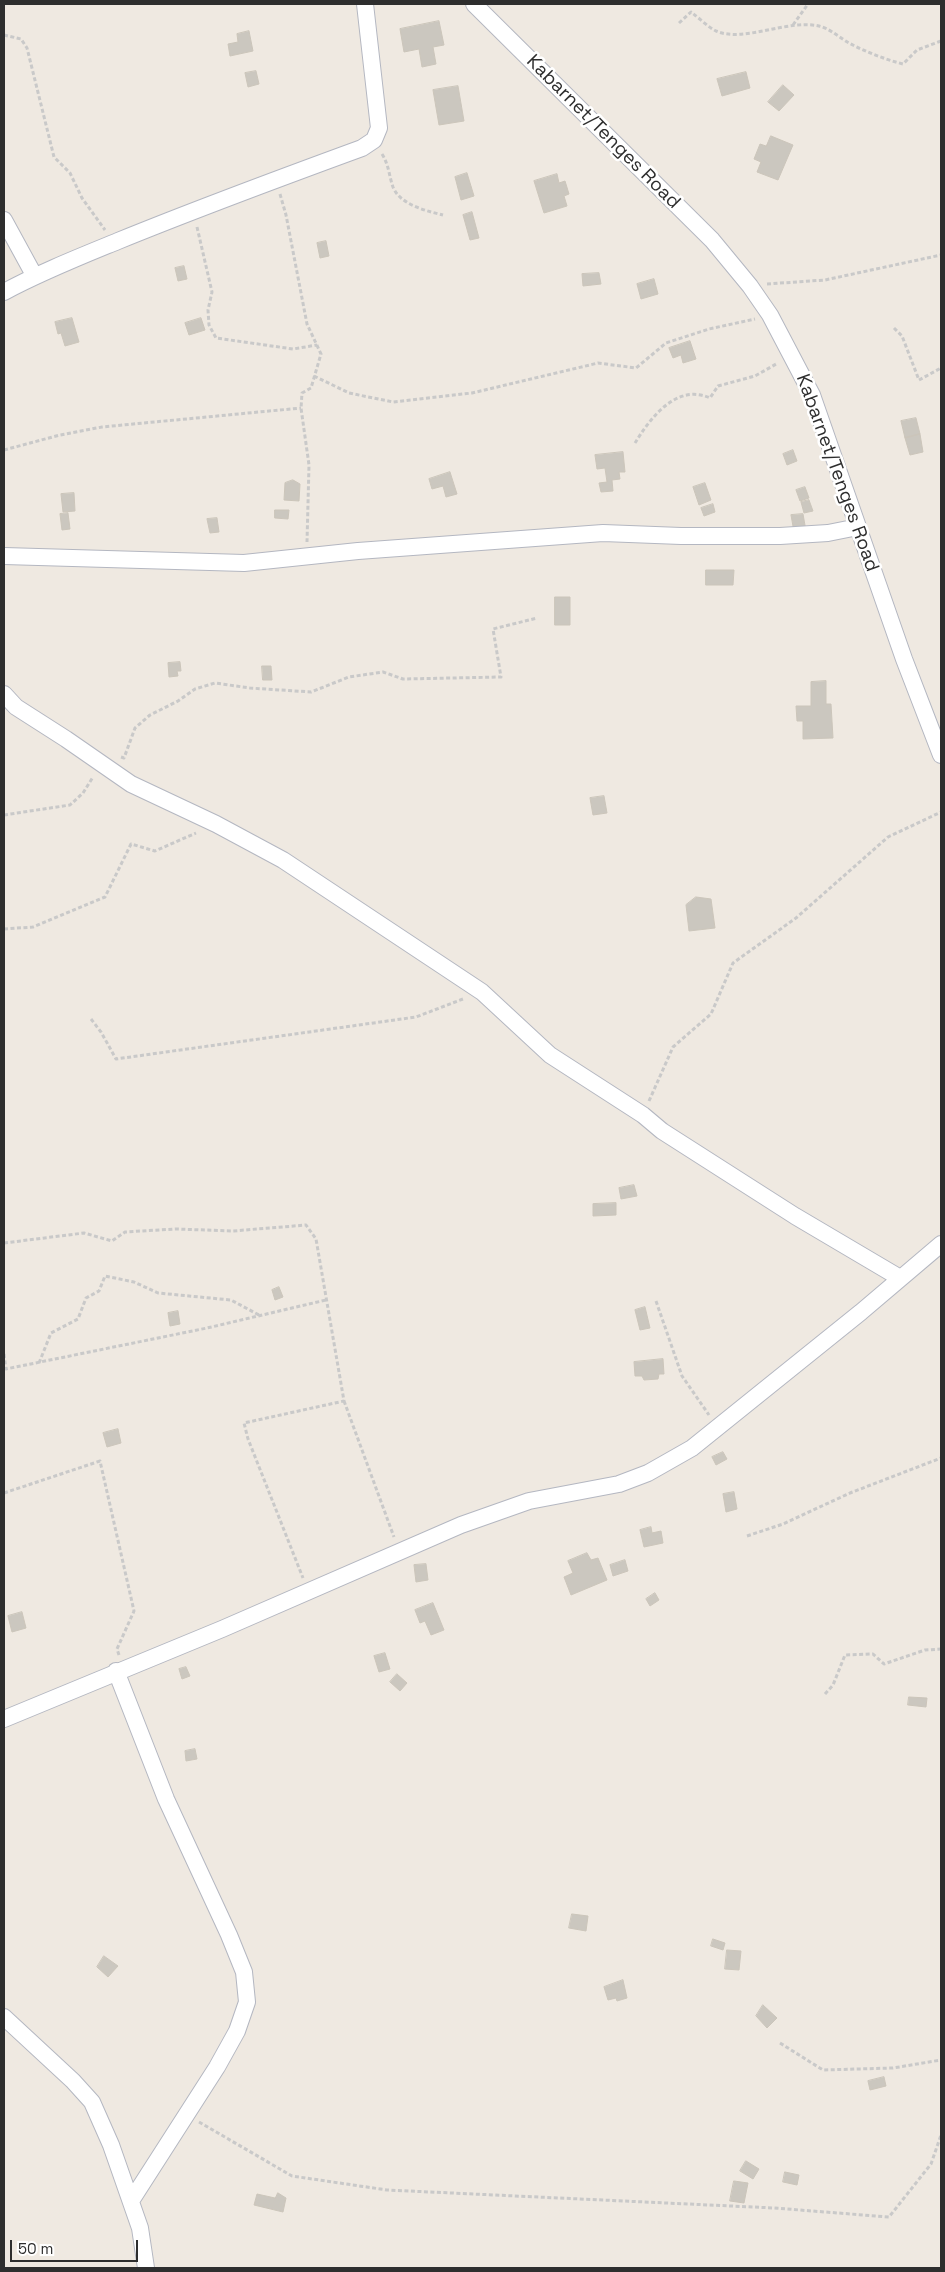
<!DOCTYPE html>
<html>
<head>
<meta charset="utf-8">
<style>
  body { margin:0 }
  #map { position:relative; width:945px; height:2272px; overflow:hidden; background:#efe9e1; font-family:"Space Grotesk",sans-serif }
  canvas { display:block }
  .frame { position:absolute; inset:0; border:5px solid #2e2e2e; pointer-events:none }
  .scale { position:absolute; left:10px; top:2240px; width:128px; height:22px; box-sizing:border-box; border:2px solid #2e2e2e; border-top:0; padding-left:6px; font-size:15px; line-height:18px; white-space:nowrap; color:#2e2e2e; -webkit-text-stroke:4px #fff; paint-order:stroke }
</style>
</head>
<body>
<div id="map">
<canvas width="945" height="2272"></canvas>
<div class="frame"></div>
<div class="scale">50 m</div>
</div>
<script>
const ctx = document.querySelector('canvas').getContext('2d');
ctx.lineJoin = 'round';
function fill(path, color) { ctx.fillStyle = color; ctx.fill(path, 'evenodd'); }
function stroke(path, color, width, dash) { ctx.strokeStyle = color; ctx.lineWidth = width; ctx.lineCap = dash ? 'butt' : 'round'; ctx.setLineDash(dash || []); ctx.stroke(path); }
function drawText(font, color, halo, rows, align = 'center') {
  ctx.font = font + ' "Space Grotesk",sans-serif'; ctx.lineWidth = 5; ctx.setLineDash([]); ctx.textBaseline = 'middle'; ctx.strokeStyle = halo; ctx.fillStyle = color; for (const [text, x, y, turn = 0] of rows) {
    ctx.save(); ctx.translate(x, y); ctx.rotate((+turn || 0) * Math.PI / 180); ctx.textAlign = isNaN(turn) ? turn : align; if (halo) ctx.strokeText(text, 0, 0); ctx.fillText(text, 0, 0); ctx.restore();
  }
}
const building = new Path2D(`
  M439 21 444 45 433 47 436 64 422 67 419 49 404 52 400 29Z
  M249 31 253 51 230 56 228 44 238 42 237 34Z
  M256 71 259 84 248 87 245 73Z
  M746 72 750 88 722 96 717 79Z
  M783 85 794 95 779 111 768 102Z
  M458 86 464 121 439 125 433 90Z
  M771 136 793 145 778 180 757 172 761 162 754 159 760 144 766 146Z
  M467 173 474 196 461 200 455 177Z
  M557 174 559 183 565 181 569 194 564 196 567 206 544 213 534 181Z
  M472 212 479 238 470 240 463 215Z
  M326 241 329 256 320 258 317 243Z
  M184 266 187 279 178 281 175 268Z
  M599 273 601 284 583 286 582 274Z
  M654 279 658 294 641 299 637 284Z
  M72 318 79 342 65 346 61 333 58 334 55 322Z
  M201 318 205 330 189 335 185 323Z
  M690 341 696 359 683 363 681 355 673 358 669 348Z
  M916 418 920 434 905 438 901 421Z
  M920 434 923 452 910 455 905 438Z
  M793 450 797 461 787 465 783 454Z
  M623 452 625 472H619L620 479 612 480 613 491 601 492 599 483 607 482 605 468 597 469 595 455Z
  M450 472 457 494 446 497 443 486 432 489 429 479Z
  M293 480 300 484 299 501 284 500 285 483Z
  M705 483 711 500 699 505 693 487Z
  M805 487 809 498 800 501 796 490Z
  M74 493 75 511 63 512 61 494Z
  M809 500 813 511 804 513 801 502Z
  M713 504 715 512 704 516 701 508Z
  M275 510H289L288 519 275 518Z
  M68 513 70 529 62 530 60 514Z
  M803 514 806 531 794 532 791 515Z
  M217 518 219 532 210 533 207 519Z
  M706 570H734L733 585H706Z
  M555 597H570V625H555Z
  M180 662 181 671H177L178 676 169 677 168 663Z
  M262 666H271L272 680H263Z
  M826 681V704H831L833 738 803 739V721H797L796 706H811V682Z
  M604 796 607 813 593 815 590 798Z
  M696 897 711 899 715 928 689 931 686 905Z
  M634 1185 637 1196 621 1199 619 1188Z
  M616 1203V1215L593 1216V1204Z
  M279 1287 283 1297 275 1300 272 1290Z
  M645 1307 650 1328 640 1330 635 1310Z
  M178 1311 180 1324 170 1326 168 1313Z
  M663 1359 664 1374H659L658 1379 644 1380 642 1376H635L634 1362Z
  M118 1429 121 1443 107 1447 103 1433Z
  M723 1452 727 1459 716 1465 712 1457Z
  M734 1492 737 1509 726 1512 723 1494Z
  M651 1527 652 1533 661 1531 663 1543 644 1547 640 1530Z
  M587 1553 591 1560 598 1558 607 1580 571 1595 564 1577 573 1573 568 1561Z
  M625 1560 628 1571 613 1576 610 1565Z
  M426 1564 428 1580 416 1582 414 1565Z
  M655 1593 659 1600 650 1606 646 1599Z
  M433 1603 444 1630 431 1635 425 1621 420 1623 415 1610Z
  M22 1612 26 1628 12 1632 8 1616Z
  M385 1653 390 1669 379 1672 374 1656Z
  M186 1667 190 1676 182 1679 179 1669Z
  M397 1674 407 1683 400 1691 390 1682Z
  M909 1697 927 1698 926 1707 908 1705Z
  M195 1749 197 1759 186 1761 185 1751Z
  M572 1914 588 1916 586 1931 569 1928Z
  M713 1939 725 1943 723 1950 711 1946Z
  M727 1950 741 1951 739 1970 725 1969Z
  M104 1956 118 1966 108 1977 97 1967Z
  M623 1980 627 1998 617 2001 616 1998 608 2000 604 1987Z
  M763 2005 777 2018 767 2028 756 2016Z
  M884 2077 886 2086 870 2090 868 2081Z
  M746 2161 759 2169 753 2179 740 2171Z
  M785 2172 799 2175 797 2185 783 2182Z
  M734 2181 748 2183 744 2203 730 2201Z
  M278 2193 286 2198 283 2212 254 2205 257 2194 275 2198Z`);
const path = new Path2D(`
  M679 23 691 12C699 18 708 27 716 31 744 43 787 19 819 26 829 28 840 38 849 43 866 52 884 59 903 64L917 50 941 41
  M793 25 808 4
  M4 35 21 39 27 48 54 157 70 173 82 198 105 230
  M382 154C389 165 389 176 393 187 400 205 427 211 443 215
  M280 194 286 215 307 324 321 354 311 388 302 393 301 408 309 465 307 542
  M197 227 212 292 208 310 209 325 216 338 293 349 317 345
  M767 284 825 280 941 255
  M894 328 902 336 919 380 941 368
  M314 376 349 393 393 402 472 393 598 363 636 368 666 343 709 329 755 319
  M635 443C651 417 677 383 710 398L718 386 755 376 778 363
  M4 450 60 435 102 427 301 408
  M121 757 124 758 135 728 150 715 178 701 195 689 215 683 250 688 311 692 349 677 383 672 403 679 501 677 493 629 537 618
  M4 815 70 805 83 793 93 777
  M4 929 33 927 105 897 131 844 155 851 196 833
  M91 1019 101 1032 116 1059 416 1017 463 999
  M649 1101 673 1047 711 1014 733 963 796 918 888 837 941 812
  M4 1243 84 1233 112 1241 125 1232 176 1229 233 1231 306 1225 316 1239 344 1401 244 1423 248 1439 303 1578
  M656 1301 682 1376 709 1415
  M4 1354 6 1369 207 1328 326 1300
  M39 1363 51 1333 78 1319 86 1298 99 1291 105 1276 134 1282 158 1293 231 1300 259 1315
  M344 1401 394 1537
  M4 1493 100 1461 134 1611 117 1649 119 1655
  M747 1536 783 1524 850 1493 941 1458
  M825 1694 833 1685 845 1655 873 1654 884 1664 925 1650 941 1649
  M780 2043 823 2070 893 2068 941 2060
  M199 2122 292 2176 387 2190 774 2208 889 2217 931 2164 941 2135`);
const minor = new Path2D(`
  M474 4 712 240 750 286 770 315 812 395 904 659 941 755
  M4 220 34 275
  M4 292C41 272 79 257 118 241 199 208 280 178 362 148L374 140 379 128 365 4
  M4 556 244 563 358 551 603 533 681 536H780L828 533 858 527
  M4 694 16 707 66 739 131 784 216 824 283 860 482 992 550 1055 643 1115 662 1131 795 1216 900 1278
  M116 1671 166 1799 229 1935 244 1972 247 2002 237 2031 217 2067 131 2201
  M4 1719 222 1629 461 1525 529 1501 619 1484 648 1473 692 1448 861 1312 941 1244
  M4 2017 73 2081 92 2102 111 2145 140 2228 146 2268`);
const streetNames = [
  ["Kabarnet/Tenges Road",603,132,45],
  ["Kabarnet/Tenges Road",837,473,70]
];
fill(building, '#cbc7bf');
stroke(building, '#cbc5ba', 1);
stroke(minor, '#b4b7c1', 18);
stroke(path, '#c9c9c9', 3, [4, 2.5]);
stroke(minor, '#fff', 16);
drawText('19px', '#2e2e2e', '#fff', streetNames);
</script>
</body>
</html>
